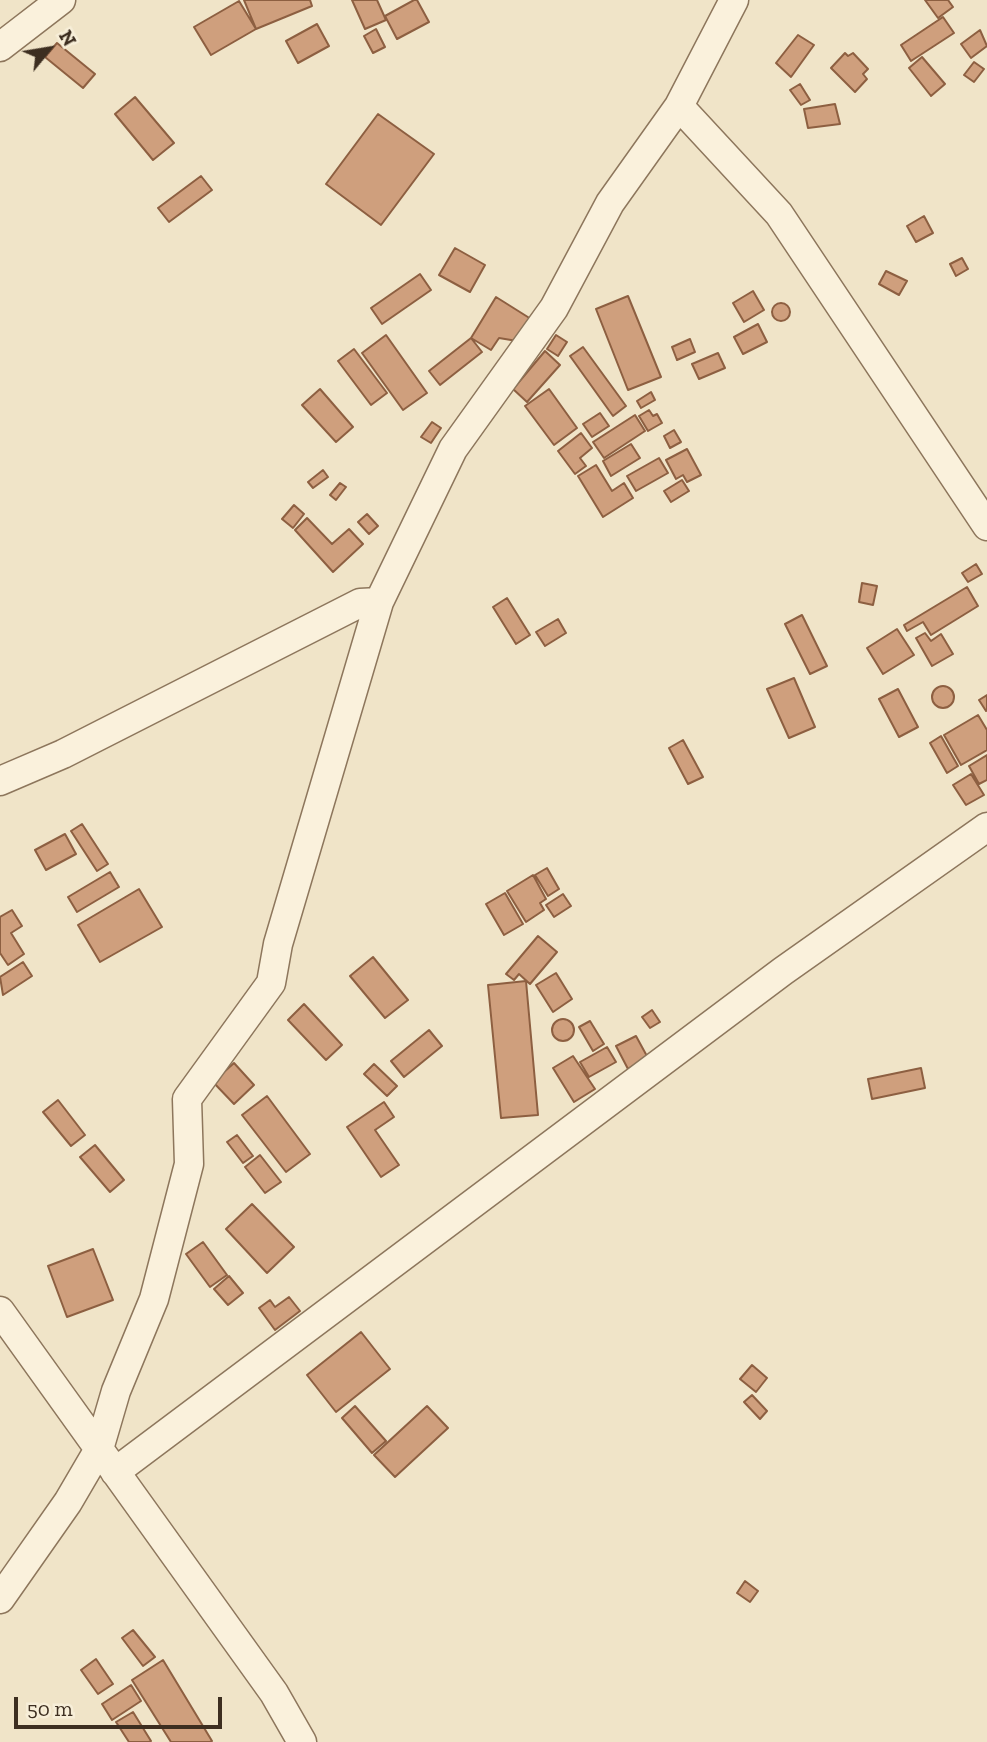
<!DOCTYPE html>
<html>
<head>
<meta charset="utf-8">
<style>
  body { margin:0 }
  #map { position:relative; width:987px; height:1742px; overflow:hidden; background:#f0e4c8; font-family:"Zilla Slab",serif }
  canvas { display:block }
  .north { position:absolute; left:14px; top:14px; width:70px; height:70px; -webkit-text-stroke:5px #f7eed8; paint-order:stroke; rotate:60deg; font-size:19px; font-weight:700; line-height:28px; text-align:center; color:#3d2e20 }
  .north::after { content:''; display:block; margin:auto; width:24px; height:32px; background:#3d2e20; clip-path:polygon(50% 0,100% 100%,50% 72%,0 100%) }
  .scale { position:absolute; left:14px; top:1697px; width:208px; height:32px; box-sizing:border-box; border:4px solid #3d2e20; border-top:0; padding-left:9px; font-size:21px; line-height:24px; white-space:nowrap; color:#3d2e20; -webkit-text-stroke:5px #f7eed8; paint-order:stroke }
</style>
</head>
<body>
<div id="map">
<canvas width="987" height="1742"></canvas>
<div class="north">N</div>
<div class="scale">50 m</div>
</div>
<script>
const ctx = document.querySelector('canvas').getContext('2d');
ctx.lineJoin = 'round';
function fill(path, color) { ctx.fillStyle = color; ctx.fill(path, 'evenodd'); }
function stroke(path, color, width, dash) { ctx.strokeStyle = color; ctx.lineWidth = width; ctx.lineCap = dash ? 'butt' : 'round'; ctx.setLineDash(dash || []); ctx.stroke(path); }
const building = new Path2D(`
  M244 0H310L312 6 256 29Z
  M352 0H377L386 20 365 29Z
  M414 0H417L429 22 397 39 385 16Z
  M925 0H948L953 7 938 18Z
  M239 1 256 29 211 55 194 27Z
  M943 17 954 33 911 61 901 45Z
  M317 24 329 46 298 63 286 41Z
  M376 29 385 47 373 53 364 36Z
  M980 30 987 46 971 58 961 44Z
  M798 35 814 45 791 77 776 63Z
  M57 43 95 74 83 88 45 57Z
  M845 53 848 56 853 53 868 69 863 74 867 79 855 92 831 68Z
  M922 57 945 84 931 96 909 68Z
  M974 62 984 69 974 82 964 75Z
  M800 84 810 100 801 105 790 90Z
  M135 97 174 143 153 160 115 114Z
  M835 104 840 124 808 128 804 109Z
  M378 114 434 154 381 225 326 184Z
  M201 176 212 190 169 222 158 208Z
  M924 216 933 233 916 242 907 226Z
  M455 248 485 265 470 292 439 275Z
  M962 258 968 269 956 276 950 264Z
  M886 271 907 281 899 295 879 284Z
  M420 274 431 290 382 324 371 308Z
  M753 291 764 310 744 322 733 303Z
  M628 296 661 377 628 390 596 309Z
  M496 297 531 319 517 341 499 338 491 350 471 338Z
  M772 312a9 9 0 1 1 18 0a9 9 0 1 1-18 0Z
  M758 324 767 342 743 354 734 337Z
  M386 335 427 393 403 410 362 353Z
  M556 335 567 342 558 356 547 349Z
  M471 338 482 352 440 385 429 371Z
  M690 339 695 352 677 360 672 347Z
  M583 347 626 406 613 416 570 356Z
  M354 349 387 393 371 405 338 361Z
  M545 351 560 365 527 402 513 389Z
  M718 353 725 368 699 379 692 364Z
  M320 389 353 427 336 442 302 405Z
  M549 389 577 428 554 445 525 406Z
  M651 392 655 400 641 408 637 401Z
  M649 410 653 416 657 414 662 423 648 431 639 416Z
  M600 413 609 426 592 437 583 424Z
  M635 415 645 431 604 458 593 442Z
  M432 422 441 428 431 443 421 437Z
  M674 430 681 442 670 448 664 436Z
  M581 433 592 448 580 458 586 466 575 474 558 451Z
  M631 444 640 458 611 476 603 461Z
  M687 449 701 475 687 482 683 475 676 479 666 460Z
  M659 458 668 473 636 491 627 476Z
  M596 465 612 491 624 483 633 498 603 517 578 476Z
  M323 470 328 477 313 488 308 482Z
  M682 480 689 491 671 502 664 491Z
  M340 483 346 487 336 500 330 495Z
  M294 505 304 514 293 528 282 519Z
  M367 514 378 526 369 534 358 522Z
  M307 518 332 544 349 529 363 544 333 572 295 530Z
  M976 564 982 574 968 582 962 573Z
  M862 583 877 586 873 605 859 602Z
  M967 587 978 606 931 635 923 622 907 631 904 625Z
  M507 598 530 635 516 644 493 607Z
  M802 615 827 666 810 674 785 624Z
  M558 619 566 633 545 646 536 632Z
  M897 629 914 655 883 674 867 648Z
  M925 633 931 641 941 634 953 654 932 666 916 638Z
  M794 678 815 727 789 738 767 689Z
  M932 697a11 11 0 1 1 22 0a11 11 0 1 1-22 0Z
  M898 689 918 727 899 737 879 699Z
  M987 695V710L986 711 979 700Z
  M978 715 987 730V750L961 765 944 735Z
  M941 736 958 766 947 773 930 743Z
  M683 740 703 777 688 784 669 748Z
  M987 755V780L979 784 969 766Z
  M971 774 984 795 966 805 953 785Z
  M82 824 108 864 97 871 71 831Z
  M65 834 76 854 46 870 35 850Z
  M547 868 559 889 548 896 535 875Z
  M110 872 119 887 77 912 68 897Z
  M533 875 546 899 540 903 544 910 526 922 507 891Z
  M139 889 162 927 100 962 78 925Z
  M505 893 523 924 504 935 486 904Z
  M563 894 571 906 554 917 546 905Z
  M12 910 22 926 11 933 24 954 8 965 0 953V917Z
  M538 936 557 952 530 984 519 974 514 980 506 974Z
  M373 957 408 1000 385 1018 350 976Z
  M23 962 32 976 3 995 0 977Z
  M556 973 572 999 553 1012 536 985Z
  M526 981 538 1115 501 1118 488 985Z
  M304 1004 342 1045 326 1060 288 1020Z
  M652 1010 660 1022 650 1028 642 1017Z
  M552 1030a11 11 0 1 1 22 0a11 11 0 1 1-22 0Z
  M590 1021 604 1044 593 1051 579 1027Z
  M429 1030 442 1046 404 1077 391 1061Z
  M636 1036 648 1058 628 1069 616 1046Z
  M607 1047 616 1062 589 1077 580 1062Z
  M573 1056 595 1089 574 1102 553 1068Z
  M234 1063 254 1085 234 1104 213 1082Z
  M374 1064 397 1086 387 1096 364 1074Z
  M921 1068 925 1088 872 1099 868 1079Z
  M267 1096 310 1154 286 1172 242 1115Z
  M58 1100 85 1135 71 1146 43 1112Z
  M384 1102 394 1117 375 1130 399 1165 381 1177 347 1127Z
  M237 1135 253 1156 243 1163 227 1142Z
  M95 1145 124 1180 110 1192 80 1157Z
  M260 1155 281 1182 265 1193 245 1167Z
  M252 1204 294 1247 267 1273 226 1229Z
  M203 1242 227 1275 210 1287 186 1254Z
  M93 1249 113 1300 67 1317 48 1266Z
  M229 1276 243 1293 228 1305 214 1289Z
  M289 1297 300 1311 275 1330 259 1308 270 1300 275 1307Z
  M361 1332 390 1369 336 1412 307 1375Z
  M752 1365 767 1378 756 1392 740 1379Z
  M752 1395 767 1411 760 1419 744 1402Z
  M355 1406 386 1441 372 1453 342 1418Z
  M427 1406 448 1428 395 1477 374 1455Z
  M745 1581 758 1591 750 1602 737 1593Z
  M133 1630 155 1657 143 1666 122 1638Z
  M96 1659 113 1684 98 1694 81 1670Z
  M163 1660 212 1741 210 1742H171L132 1680Z
  M131 1685 141 1701 112 1720 102 1704Z
  M133 1712 151 1741 149 1742H129L116 1722Z`);
const minor = new Path2D(`
  M0 47 61 0
  M679 106 779 214 987 526
  M0 781 63 754 360 603 379 602
  M0 1311 274 1693 302 1742
  M115 1472 783 971 987 827
  M0 1599 68 1502 99 1449 116 1391 154 1299 189 1164 187 1099 271 983 278 944 379 602 453 449 554 308 610 203 679 106 734 0`);
fill(building, '#cf9f7d');
stroke(building, '#8d5f41', 2);
stroke(minor, '#8d765c', 31);
stroke(minor, '#faf1dc', 28);
</script>
</body>
</html>
